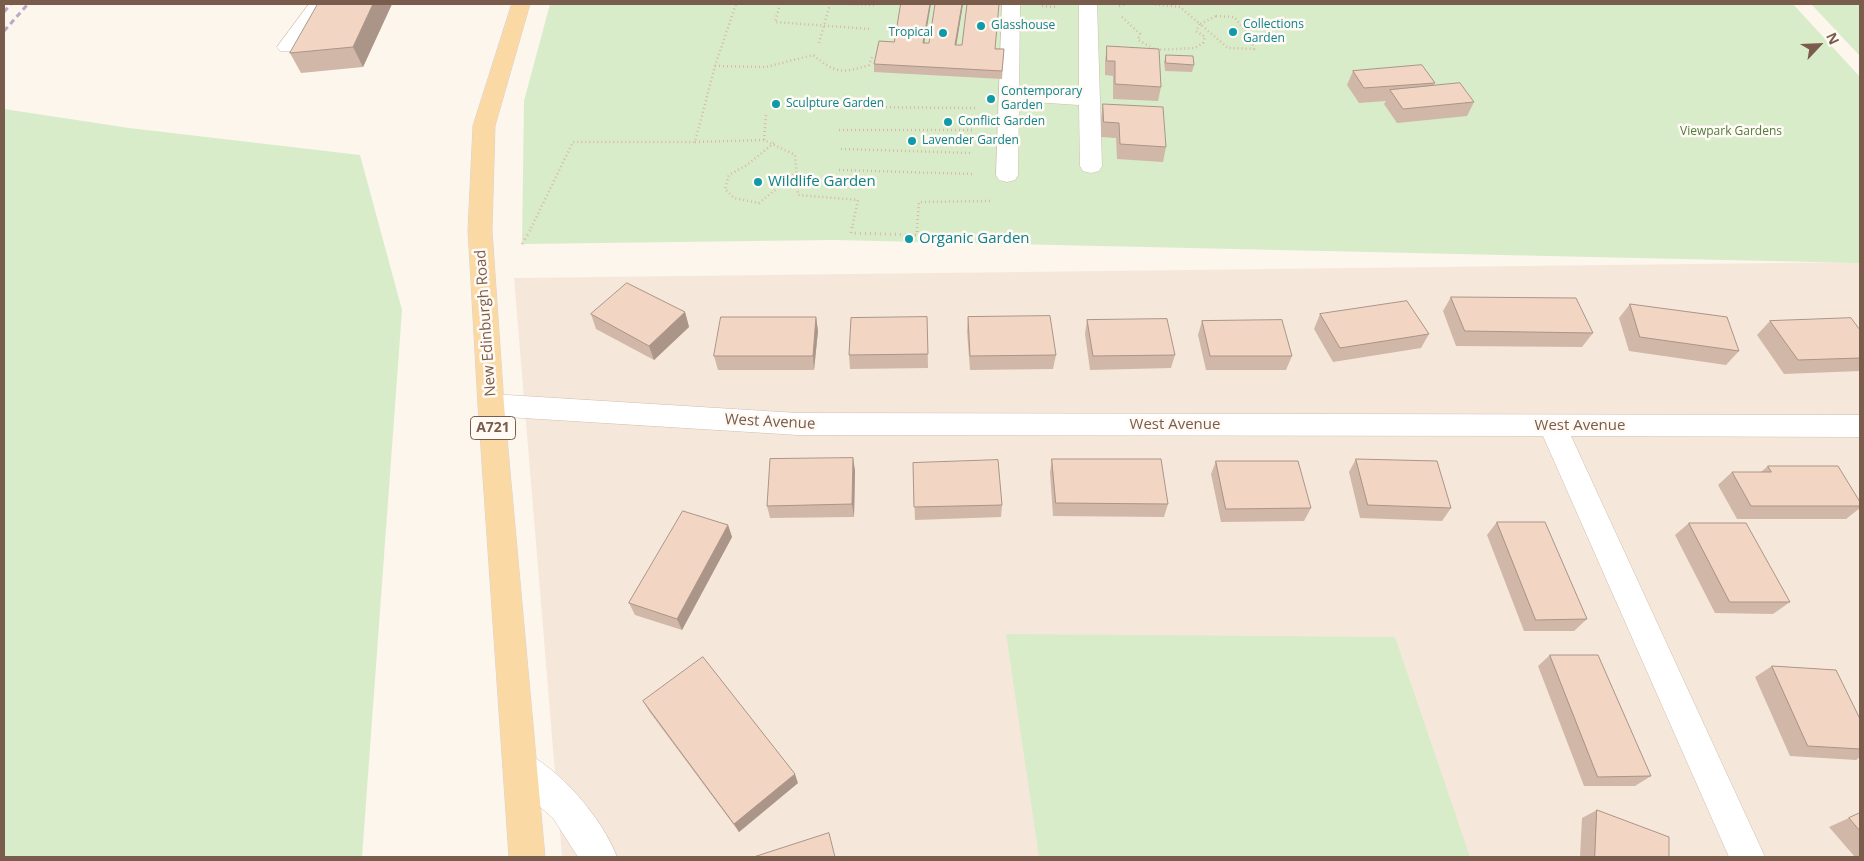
<!DOCTYPE html>
<html>
<head>
<meta charset="utf-8">
<style>
  body { margin:0 }
  #map { position:relative; width:1864px; height:861px; overflow:hidden; background:#fdf6ec; font-family:"Open Sans",sans-serif }
  canvas { display:block }
  .frame { position:absolute; inset:0; border:5px solid #7a5c4d; pointer-events:none }
  .north { position:absolute; left:1794px; top:20px; width:50px; height:50px; -webkit-text-stroke:4px #fffaf3; paint-order:stroke; rotate:65deg; font-size:14px; font-weight:700; line-height:20px; text-align:center; color:#7a5c4d }
  .north::after { content:''; display:block; margin:auto; width:18px; height:22px; background:#7a5c4d; clip-path:polygon(50% 0,100% 100%,50% 72%,0 100%) }
</style>
</head>
<body>
<div id="map">
<canvas width="1864" height="861"></canvas>
<div class="frame"></div>
<div class="north">N</div>
</div>
<script>
const ctx = document.querySelector('canvas').getContext('2d');
ctx.lineJoin = 'round';
function fill(path, color) { ctx.fillStyle = color; ctx.fill(path, 'evenodd'); }
function stroke(path, color, width, dash) { ctx.strokeStyle = color; ctx.lineWidth = width; ctx.lineCap = dash ? 'butt' : 'round'; ctx.setLineDash(dash || []); ctx.stroke(path); }
function drawText(font, color, halo, rows, align = 'center') {
  ctx.font = font + ' "Open Sans",sans-serif'; ctx.lineWidth = 5; ctx.setLineDash([]); ctx.textBaseline = 'middle'; ctx.strokeStyle = halo; ctx.fillStyle = color; for (const [text, x, y, turn = 0] of rows) {
    ctx.save(); ctx.translate(x, y); ctx.rotate((+turn || 0) * Math.PI / 180); ctx.textAlign = isNaN(turn) ? turn : align; if (halo) ctx.strokeText(text, 0, 0); ctx.fillText(text, 0, 0); ctx.restore();
  }
}
const residential = new Path2D(`
  M1860 262V857H562L514 278Z`);
const green = new Path2D(`
  M550 4H1793L1860 77V263L833 240 522 244 524 101Z
  M1811 4H1860V56Z
  M4 109 129 128 360 155 402 310 362 857H4Z
  M1006 634 1395 637 1470 857H1039Z`);
const pathFar1 = new Path2D(`
  M780 4 775 22 870 29
  M845 4 874 5
  M1151 4 1180 7 1200 24
  M1042 6 1055 7
  M1119 6 1126 4
  M1216 16 1234 17 1252 39 1254 49 1228 48 1200 24Z
  M1122 17 1140 34 1138 40 1156 50 1195 48 1203 43 1205 37 1196 31 1200 24
  M819 43 830 4
  M715 66 766 67 813 55C835 73 842 74 869 65L872 57
  M846 107 976 108
  M839 130H974
  M764 140 766 114
  M695 142 764 140 795 155 798 195 858 200 852 228
  M774 143 747 165 729 175 725 189 734 198 759 203 797 172
  M841 149 973 153
  M839 170 973 174
  M531 228 573 142H695L715 66 736 4
  M917 228 919 202 992 201`);
const path = new Path2D(`
  M852 227 851 233 917 235V227
  M522 244 532 227`);
const minor = new Path2D(`
  M309 4H327L294 51H280L277 47Z
  M1002 4H1020L1019 88 1079 92V4H1097L1102 166 1099 171 1091 173 1083 171 1080 166 1079 105 1019 101 1018 175 1015 180 1007 182 999 180 996 175Z
  M491 394 798 413 1860 415V437L1571 436 1765 857H1729L1543 436 798 435 491 416 481 412 478 405 481 398Z
  M520 750C558 766 603 819 617 857H578L553 818 508 779 503 767 508 755Z`);
const major = new Path2D(`
  M512 4H530L495 126 492 230 504 405 545 857H509L478 405 468 230 473 126Z`);
const rail = new Path2D(`
  M4 12 11 4
  M4 31 28 4`);
const wall = new Path2D(`
  M392 4 363 67 301 73 290 53Z
  M963 4 956 45 1004 49 1002 79 874 72V64L924 43H929Z
  M1107 46 1161 87 1158 101 1113 99V76L1105 75V61Z
  M1166 55 1194 65 1192 72 1165 71 1164 62Z
  M1353 71 1435 83 1433 86 1474 102 1467 116 1397 123 1384 104 1386 101 1359 103 1347 85Z
  M1103 104 1166 147 1163 162 1117 159 1116 138 1101 137V118Z
  M1451 297 1593 333 1582 347 1456 346 1443 311Z
  M1630 304 1739 351 1726 365 1629 351 1619 318Z
  M685 312 689 327 654 360 596 329 591 314Z
  M1320 314 1429 334 1421 348 1333 362 1314 329Z
  M816 317 818 331 814 370H718L714 356Z
  M927 317 928 368 850 369 849 355Z
  M968 317 1056 355 1053 369 970 370 967 331Z
  M1087 320 1175 355 1171 368 1090 370 1085 334Z
  M1202 321 1292 356 1286 370H1206L1198 335Z
  M1770 321 1860 330V371L1784 374 1757 335Z
  M853 458 855 471 854 517 770 518 767 506Z
  M1052 459 1168 504 1164 517 1053 516 1050 472Z
  M1356 459 1451 508 1442 521 1360 518 1349 472Z
  M1216 461 1311 508 1304 521 1221 522 1211 474Z
  M913 463 1002 505 1001 517 915 520Z
  M1768 466 1860 502V508L1846 519H1737L1718 485 1732 472H1761Z
  M1497 522 1587 619 1574 631H1524L1487 535Z
  M1689 523 1790 602 1773 614 1715 613 1675 535Z
  M728 525 732 537 682 630 635 615 629 603Z
  M1550 655 1651 776 1635 786H1584L1538 666Z
  M1772 666 1860 749V757L1856 760 1790 756 1755 677Z
  M643 701 798 783 739 832 649 711Z
  M1597 810 1669 857H1580L1582 818Z
  M1860 813V857H1855L1829 827Z`);
const shadedWall = new Path2D(`
  M373 4H392L363 67 353 47Z
  M930 4H931L923 51V43Z
  M962 4H963L955 53V45Z
  M685 312 689 327 654 360 649 346Z
  M816 317 818 331 814 370 813 356Z
  M853 458 855 471 854 517 852 504Z
  M728 525 732 537 682 630 677 619Z
  M795 774 798 783 739 832 734 824Z`);
const building = new Path2D(`
  M318 4H373L353 47 290 53Z
  M901 4H930L923 43H929L935 4H962L955 45H962L967 4H999L995 49H1004L1002 71 874 64 879 41 894 42Z
  M1107 46 1159 49 1161 87 1115 84V61H1107Z
  M1166 55 1193 56 1194 65 1166 63Z
  M1422 65 1435 83 1364 88 1353 71Z
  M1460 83 1474 102 1403 109 1390 90Z
  M1103 104 1163 107 1166 147 1120 144 1119 123 1104 122Z
  M627 283 685 312 649 346 591 314Z
  M1451 297 1576 298 1593 333 1465 331Z
  M1407 301 1429 334 1340 348 1320 314Z
  M1630 304 1727 317 1739 351 1640 337Z
  M1050 316 1056 355 970 356 968 317Z
  M721 317H816L813 356H714Z
  M927 317 928 354 849 355 851 318Z
  M1851 318 1860 330V358L1798 360 1770 321Z
  M1167 319 1175 355 1093 356 1087 320Z
  M1282 320 1292 356H1210L1202 321Z
  M853 458 852 504 767 506 770 459Z
  M1052 459H1161L1168 504 1056 503Z
  M1356 459 1437 461 1451 508 1368 505Z
  M998 460 1002 505 914 507 913 463Z
  M1216 461H1298L1311 508 1226 509Z
  M1768 466H1838L1860 502V506H1751L1732 472H1771Z
  M683 511 728 525 677 619 629 603Z
  M1497 522H1545L1587 619 1536 620Z
  M1689 523H1746L1790 602H1730Z
  M1550 655H1598L1651 776 1598 777Z
  M703 657 795 774 734 824 643 701Z
  M1772 666 1836 670 1860 719V749L1808 746Z
  M1597 810 1669 837V857H1595Z
  M1860 813V831L1849 818Z
  M829 833 835 857H754Z`);
const markers = [
  [981,26,5,"#0f9aa8"],
  [1233,32,5,"#0f9aa8"],
  [943,33,5,"#0f9aa8"],
  [991,99,5,"#0f9aa8"],
  [776,104,5,"#0f9aa8"],
  [948,122,5,"#0f9aa8"],
  [912,141,5,"#0f9aa8"],
  [758,182,5,"#0f9aa8"],
  [909,239,5,"#0f9aa8"]
];
const farCulturenames = [
  ["Collections",1243,25],
  ["Garden",1243,39],
  ["Glasshouse",991,26],
  ["Tropical",933,33,"right"],
  ["Contemporary",1001,92],
  ["Garden",1001,106],
  ["Sculpture Garden",786,104],
  ["Conflict Garden",958,122],
  ["Lavender Garden",922,141]
];
const farParknames = [
  ["Viewpark Gardens",1731,132]
];
const shields = [
  [493,428,45]
];
const shieldNames = [
  ["A721",493,428]
];
const cultureNames = [
  ["Wildlife Garden",768,182],
  ["Organic Garden",919,239]
];
const streetNames = [
  ["New Edinburgh Road",486,323,-94],
  ["West Avenue",770,422,3],
  ["West Avenue",1175,425],
  ["West Avenue",1580,426]
];
fill(residential, '#f5e8da');
fill(green, '#d8ecc9');
stroke(minor, '#d1beb0', 1);
stroke(major, '#dad1cd', 1);
stroke(pathFar1, '#d9b8a5', 2.5, [1, 3]);
stroke(path, '#d9b8a5', 3, [1, 4]);
fill(minor, '#fff');
fill(major, '#fbd9a5');
stroke(rail, '#b9a8c9', 3, [5.5, 4]);
fill(wall, '#d1b7a8');
fill(shadedWall, '#aa9588');
fill(building, '#f3d5c3');
stroke(building, '#aa9588', 1);
for (const [x, y, r, color] of markers) { const dot = new Path2D(); dot.arc(x, y, r, 0, 2 * Math.PI); ctx.fillStyle = color; ctx.fill(dot); stroke(dot, '#fffaf3', 2); }
drawText('12px', '#0d838f', '#fffaf3', farCulturenames, 'left');
drawText('12px', '#537a41', '#fffaf3', farParknames);
for (const [x, y, w] of shields) { const box = new Path2D(); box.roundRect(x - w / 2, y - 11.5, w, 23, 4); ctx.fillStyle = '#fffaf3'; ctx.fill(box); stroke(box, '#7a5c4d', 1); }
drawText('bold 14px', '#7a5c4d', null, shieldNames);
drawText('15px', '#0d838f', '#fffaf3', cultureNames, 'left');
drawText('15px', '#7a5c4d', '#fffaf3', streetNames);
</script>
</body>
</html>
